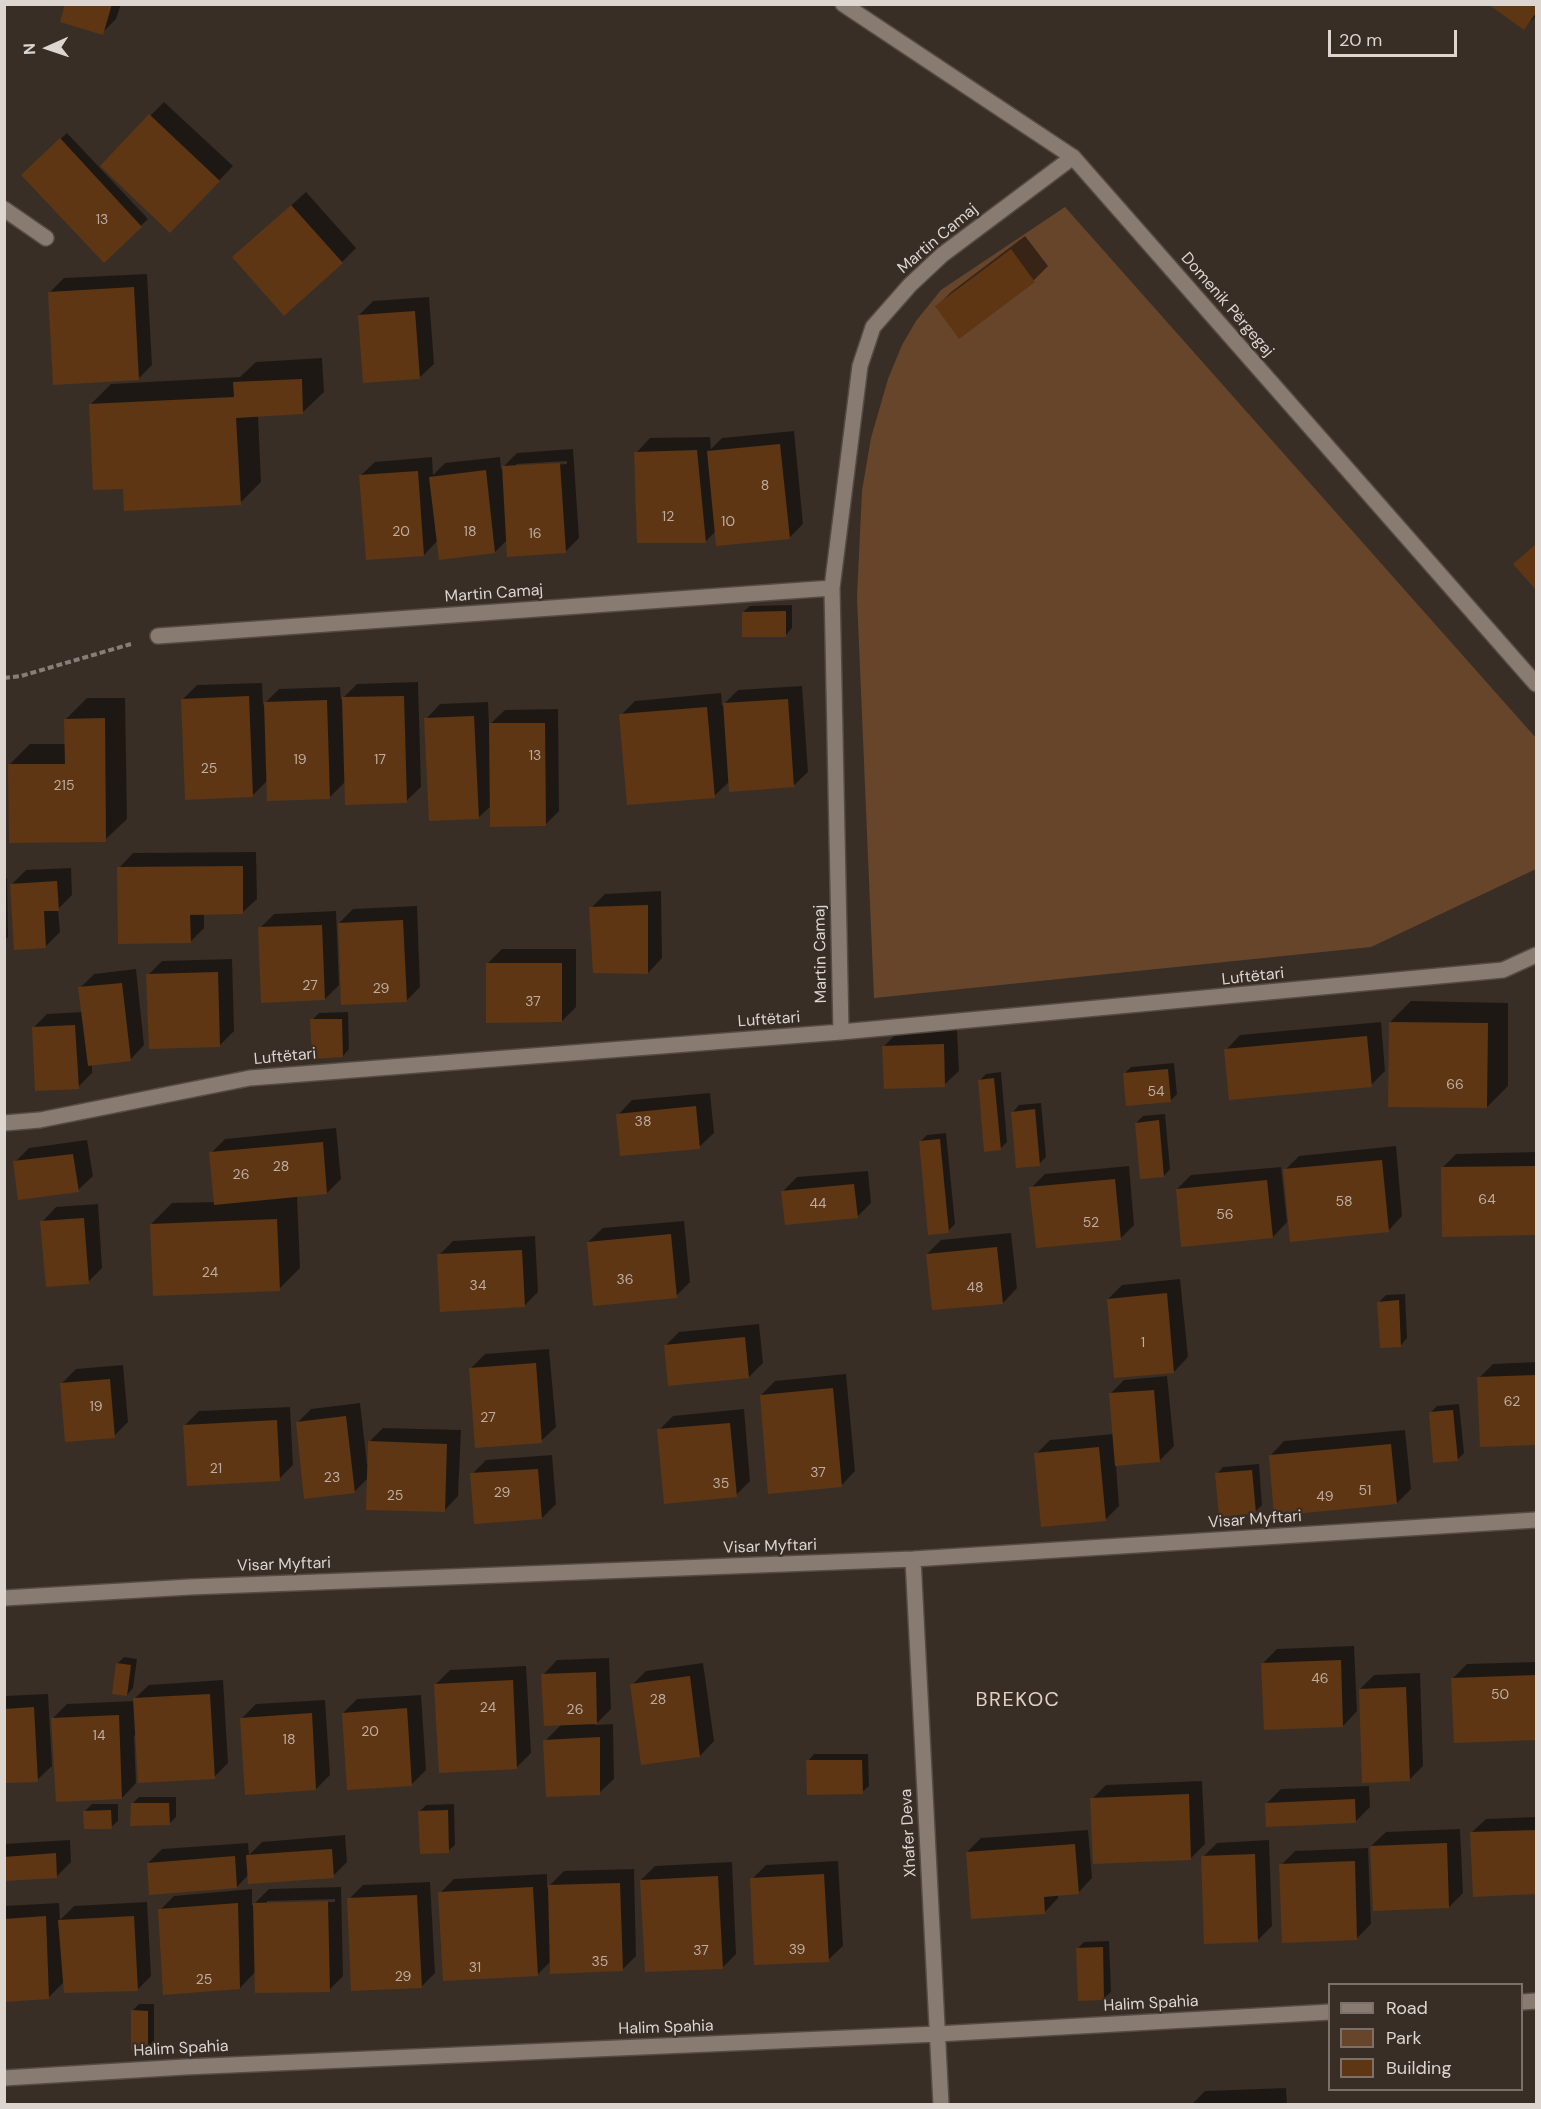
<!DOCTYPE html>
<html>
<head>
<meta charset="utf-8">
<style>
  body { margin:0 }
  #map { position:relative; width:1541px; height:2109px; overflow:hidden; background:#392e26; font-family:"DM Sans",sans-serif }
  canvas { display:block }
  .frame { position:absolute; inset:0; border:6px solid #ddd5d0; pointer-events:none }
  .legend { position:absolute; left:1328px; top:1983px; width:195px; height:108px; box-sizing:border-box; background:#392e26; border:2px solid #7b716a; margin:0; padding:8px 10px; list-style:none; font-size:18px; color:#ddd5d0 }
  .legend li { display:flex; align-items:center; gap:12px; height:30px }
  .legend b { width:30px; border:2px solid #7b716a }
  .north { position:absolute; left:18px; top:18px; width:60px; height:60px; -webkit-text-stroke:4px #392e26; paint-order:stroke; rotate:267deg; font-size:16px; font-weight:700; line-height:24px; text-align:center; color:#ddd5d0 }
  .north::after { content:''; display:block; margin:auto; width:21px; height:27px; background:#ddd5d0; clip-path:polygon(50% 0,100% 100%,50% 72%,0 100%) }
  .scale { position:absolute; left:1328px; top:30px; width:129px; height:27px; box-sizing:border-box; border:3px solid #ddd5d0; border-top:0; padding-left:8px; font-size:18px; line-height:21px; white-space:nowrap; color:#ddd5d0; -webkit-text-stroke:4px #392e26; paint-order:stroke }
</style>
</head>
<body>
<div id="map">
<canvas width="1541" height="2109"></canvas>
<div class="frame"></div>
<ul class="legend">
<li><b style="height:8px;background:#887b71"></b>Road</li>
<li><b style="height:16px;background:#67452b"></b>Park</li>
<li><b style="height:16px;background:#5e3614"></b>Building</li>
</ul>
<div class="north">N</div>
<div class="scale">20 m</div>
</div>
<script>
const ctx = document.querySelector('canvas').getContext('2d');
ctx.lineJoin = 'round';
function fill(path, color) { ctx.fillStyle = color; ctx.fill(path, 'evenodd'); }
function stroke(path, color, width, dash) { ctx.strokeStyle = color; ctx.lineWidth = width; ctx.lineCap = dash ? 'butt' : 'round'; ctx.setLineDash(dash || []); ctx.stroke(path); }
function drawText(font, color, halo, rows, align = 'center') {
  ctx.font = font + ' "DM Sans",sans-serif'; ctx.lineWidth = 4.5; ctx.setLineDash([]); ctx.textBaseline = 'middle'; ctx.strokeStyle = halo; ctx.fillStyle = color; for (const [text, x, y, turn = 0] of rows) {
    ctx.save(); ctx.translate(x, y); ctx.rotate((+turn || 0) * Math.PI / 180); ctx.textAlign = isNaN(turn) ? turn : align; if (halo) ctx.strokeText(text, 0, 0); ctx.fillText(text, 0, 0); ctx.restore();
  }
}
const green = new Path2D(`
  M1065 207 1536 738V869L1371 947 874 998 857 597 862 491 871 438 888 379 902 345 916 321 941 290Z`);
const shadow = new Path2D(`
  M67 4H121L116 19 102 33Z
  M1490 4H1536V16L1524 28Z
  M164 102 233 166 184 217 150 116Z
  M67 133 148 219 104 261 29 168Z
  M306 192 356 248 342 262 234 257Z
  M1025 236 1048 266 1034 280 937 306 951 292Z
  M147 274 152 365 138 379 50 292 64 278Z
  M429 297 434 364 419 378 359 315 373 301Z
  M322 358 324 392 302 413 258 415 261 482 240 503 124 487 90 405 111 384 240 377 256 362Z
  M794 431 803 524 789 538 716 531 705 542 636 453 650 438 710 437 711 449 722 438Z
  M573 449 579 538 565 552 508 539 495 552 438 540 424 555 360 476 375 462 432 457 433 475 445 463 500 457 501 469 517 453ZM567 461V464L516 467V464Z
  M1536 544V588L1516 564Z
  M792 605V628L786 635 743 612 750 606Z
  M418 682 421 787 406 801 346 781 329 798 268 780 252 796 183 699 197 685 262 683 263 705 279 689 340 687 341 700 357 684Z
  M802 686 808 772 793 786 730 781 714 796 621 715 635 701 721 693 722 706 738 690Z
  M87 698H125L127 819 105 840 9 765 30 744H66V719Z
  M488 702 489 725 505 710 558 709 559 811 545 825 492 805 478 818 426 719 440 704Z
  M256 852 257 899 242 913H204V928L190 942 119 868 133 853Z
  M71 868 72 895 58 909 60 932 45 947 12 884 26 870Z
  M4 878H7L8 937 4 941Z
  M661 891 662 958 648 973 591 908 605 894Z
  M417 906 420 987 406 1001 339 923 353 909Z
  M336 911 339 985 325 999 260 928 274 914Z
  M502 949H576V1007L562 1021 487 964Z
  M232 959 234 1031 220 1045 148 975 162 961Z
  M136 969 144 1045 130 1060 92 1064V1073L78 1087 33 1028 47 1014 83 1012 80 988 94 974Z
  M1411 1001 1508 1003V1086L1487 1107 1390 1022Z
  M348 1012 349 1049 343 1056 312 1020 319 1013Z
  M1381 1022 1385 1071 1371 1085 1226 1050 1240 1035Z
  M957 1030 959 1071 944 1085 884 1046 898 1032Z
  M1174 1063 1177 1094 1170 1101 1124 1074 1131 1067Z
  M1001 1072 1007 1142 1000 1149 979 1081 986 1074Z
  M710 1093 714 1133 699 1147 618 1115 632 1100Z
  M1041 1103 1046 1157 1039 1164 1013 1112 1019 1105Z
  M1165 1114 1170 1169 1164 1176 1136 1123 1143 1116Z
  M336 1128 341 1179 327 1193 297 1196 300 1268 279 1289 151 1224 172 1203 216 1202 211 1153 225 1139Z
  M946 1133 955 1224 948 1231 921 1141 927 1135Z
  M87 1140 93 1176 78 1190 15 1162 29 1148Z
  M1396 1146 1402 1216 1388 1231 1285 1170 1299 1156Z
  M1536 1152V1234L1444 1236 1442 1168 1456 1154Z
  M1129 1166 1134 1225 1120 1239 1031 1188 1045 1174Z
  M1281 1167 1287 1222 1273 1237 1177 1189 1191 1175Z
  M868 1171 871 1203 857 1217 783 1191 797 1177Z
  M98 1204 102 1268 88 1282 42 1222 56 1207Z
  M684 1221 690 1282 676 1296 588 1242 603 1228Z
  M1011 1233 1017 1288 1003 1303 927 1254 941 1240Z
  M535 1236 538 1292 524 1306 439 1255 453 1241Z
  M1180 1279 1188 1357 1174 1372 1108 1299 1122 1285Z
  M1405 1294 1407 1338 1401 1345 1379 1302 1386 1295Z
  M759 1324 763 1363 749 1377 665 1346 679 1332Z
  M549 1349 556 1427 541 1441 471 1368 485 1354Z
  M1536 1362V1444L1481 1446 1479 1378 1493 1364Z
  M123 1365 128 1422 114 1436 62 1383 76 1369Z
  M846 1374 855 1471 841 1486 761 1395 775 1381Z
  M1167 1376 1174 1446 1160 1460 1116 1465 1119 1506 1105 1520 1036 1454 1050 1440 1114 1434 1110 1394 1124 1380Z
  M360 1403 367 1464H369V1442L383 1428 461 1430 458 1496 444 1511 368 1478 354 1492 297 1423 311 1409Z
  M1459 1404 1464 1453 1457 1460 1431 1412 1437 1406Z
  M290 1407 293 1465 279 1479 185 1425 199 1411Z
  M744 1409 750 1481 736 1495 659 1430 673 1416Z
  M1405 1430 1411 1489 1397 1503 1270 1456 1284 1441Z
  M552 1455 556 1504 542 1518 472 1474 486 1460Z
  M1259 1464 1262 1505 1255 1512 1217 1474 1223 1467Z
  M1354 1646 1357 1711 1343 1726 1262 1664 1277 1649Z
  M124 1657 137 1659 133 1688 127 1695 117 1664Z
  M609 1658 611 1709 595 1725 613 1724 614 1779 599 1793 545 1741 562 1724 543 1675 557 1660Z
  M1536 1662V1739L1455 1742 1453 1678 1467 1664Z
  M703 1663 714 1741 700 1756 632 1685 646 1671Z
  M526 1666 531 1753 517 1767 436 1684 450 1670Z
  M1420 1673 1423 1766 1409 1780 1360 1689 1374 1675Z
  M223 1680 228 1763 214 1777 134 1735 136 1783 122 1798 53 1718 67 1704 135 1701 134 1699 149 1685Z
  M48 1694 52 1766 37 1780 4 1782V1696Z
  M421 1695 426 1770 412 1784 343 1713 357 1699Z
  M325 1700 330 1775 316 1789 242 1718 256 1704Z
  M814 1754H868L869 1786 862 1792 808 1761Z
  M1202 1781 1205 1844 1191 1858 1092 1799 1106 1785Z
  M1369 1786 1370 1807 1356 1821 1267 1803 1281 1789Z
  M139 1797H176V1817L169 1824 132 1804Z
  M92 1804H118V1821L111 1827 85 1811Z
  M454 1804 455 1845 448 1851 420 1811 426 1805Z
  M1536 1817V1893L1474 1895 1471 1833 1486 1819Z
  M1460 1829 1463 1893 1449 1907 1371 1846 1386 1832Z
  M1088 1830 1092 1878 1078 1893 1058 1894V1898L1044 1913 967 1852 981 1838Z
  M345 1835 347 1862 333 1876 249 1874 237 1887 148 1863 162 1849 248 1843 249 1855 262 1842Z
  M70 1840 71 1862 57 1876 4 1880V1844Z
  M1269 1840 1272 1926 1258 1940 1203 1857 1217 1843Z
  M1368 1848 1371 1924 1357 1938 1281 1865 1295 1851Z
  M838 1861 843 1946 828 1960 752 1879 766 1865Z
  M732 1862 736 1954 722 1968 641 1880 655 1866Z
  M634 1869 636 1956 622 1970 552 1960 537 1975 440 1893 454 1879 547 1874V1888L564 1871Z
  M430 1882 435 1973 421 1987 349 1899 363 1885Z
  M341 1887 343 1976 329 1990 256 1971 240 1988 160 1910 174 1896 252 1889V1906L269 1889ZM335 1899V1902L267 1904V1901Z
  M147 1902 151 1976 137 1990 65 1981 48 1998 4 2000V1906L59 1903 60 1920 74 1906Z
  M1109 1941 1111 1992 1104 1998 1077 1949 1084 1942Z
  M139 2004H154V2042L147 2049 132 2011Z
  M1286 2088 1287 2104H1183H1192L1205 2091Z`);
const building = new Path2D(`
  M65 4H112L103 35 60 22Z
  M1488 4H1536V13L1524 30Z
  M149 114 220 181 170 233 100 166Z
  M60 138 142 227 104 263 21 175Z
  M291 205 343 263 284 316 232 257Z
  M1011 249 1035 282 959 339 935 306Z
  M134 287 139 380 53 385 48 292Z
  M415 311 420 379 363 383 358 315Z
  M302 379 303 414 236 418 241 505 124 511 123 489 93 490 89 404 234 397 233 382Z
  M780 444 790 539 716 546 707 451Z
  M697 450 706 543H637L634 452Z
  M560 463 566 553 507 557 502 466Z
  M486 470 495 553 439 560 429 477Z
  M418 471 424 556 366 560 359 475Z
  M1536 544V590L1513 564Z
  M786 611V637H742V612Z
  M249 696 253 797 185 800 181 699Z
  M404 696 407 803 345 805 342 697Z
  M788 699 794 787 729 792 723 703Z
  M327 700 330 799 267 801 264 702Z
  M707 707 715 798 627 805 619 714Z
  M474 716 479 819 429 821 424 718Z
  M105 718 106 842 9 843 8 764H65L64 719Z
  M489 723H545L546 826 490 827Z
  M243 866V914L190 915 191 943 118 944 117 867Z
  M57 881 59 911H44L46 948 14 950 10 884Z
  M648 905V974L593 973 589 907Z
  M403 920 407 1002 341 1005 338 923Z
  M322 925 325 1000 261 1003 258 927Z
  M486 963H562V1022L486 1023Z
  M218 972 220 1047 149 1049 146 974Z
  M122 983 131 1061 88 1066 78 987Z
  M310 1019H342L343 1057 312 1059Z
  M1389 1022 1488 1023 1487 1108 1388 1107Z
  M75 1025 79 1089 35 1091 32 1027Z
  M1367 1036 1372 1087 1229 1100 1224 1049Z
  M944 1044 945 1087 884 1089 882 1046Z
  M1168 1069 1171 1102 1126 1106 1123 1073Z
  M994 1078 1001 1150 984 1152 978 1080Z
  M696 1106 700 1149 620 1156 616 1114Z
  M1035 1109 1040 1166 1016 1168 1011 1112Z
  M1159 1120 1164 1177 1140 1179 1135 1123Z
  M940 1139 949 1233 928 1235 919 1141Z
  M323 1142 327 1194 214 1205 209 1152Z
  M73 1154 79 1192 18 1200 13 1161Z
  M1382 1160 1389 1232 1290 1242 1283 1169Z
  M1536 1166V1235L1442 1237 1441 1167Z
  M1115 1179 1121 1240 1036 1248 1029 1187Z
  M1267 1180 1273 1238 1181 1247 1176 1189Z
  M854 1184 858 1218 785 1225 781 1191Z
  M84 1218 89 1284 46 1287 40 1221Z
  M277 1219 280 1291 153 1296 150 1224Z
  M671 1234 677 1298 593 1306 587 1242Z
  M997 1247 1003 1304 932 1310 926 1254Z
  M522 1250 525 1307 440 1312 437 1254Z
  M1167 1293 1174 1373 1114 1378 1107 1299Z
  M1399 1300 1401 1347 1380 1348 1377 1302Z
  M745 1337 749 1378 668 1386 664 1345Z
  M536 1363 542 1443 475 1448 469 1368Z
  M1536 1375V1445L1480 1447 1477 1377Z
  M110 1379 115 1438 65 1442 60 1383Z
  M833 1388 842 1487 768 1494 760 1395Z
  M1154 1390 1160 1462 1115 1466 1109 1393Z
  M1453 1410 1458 1461 1433 1463 1429 1412Z
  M346 1416 355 1493 304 1499 296 1422Z
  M277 1420 280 1481 187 1486 183 1425Z
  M730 1423 737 1497 664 1504 657 1429Z
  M368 1441 447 1444 445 1512 366 1510Z
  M1391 1444 1397 1504 1274 1516 1269 1455Z
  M1099 1447 1106 1521 1041 1527 1034 1453Z
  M538 1469 542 1519 474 1524 470 1473Z
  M1252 1470 1256 1513 1219 1517 1215 1473Z
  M1341 1660 1343 1727 1264 1730 1261 1663Z
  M116 1663 131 1665 127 1696 112 1694Z
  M596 1672 597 1724 544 1726 541 1674Z
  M1536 1675V1740L1454 1743 1451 1678Z
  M690 1676 700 1757 641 1765 630 1684Z
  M513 1680 517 1769 439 1773 434 1684Z
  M1406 1687 1410 1781 1362 1783 1359 1689Z
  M210 1694 215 1779 138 1783 133 1698Z
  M34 1707 38 1782 4 1783V1709Z
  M407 1708 412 1786 347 1790 342 1713Z
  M312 1713 316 1790 245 1795 240 1718Z
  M119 1715 122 1799 56 1802 51 1718Z
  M600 1737V1795L546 1797 543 1740Z
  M806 1760H862L863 1794 807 1795Z
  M1189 1794 1191 1860 1093 1864 1090 1798Z
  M1355 1799 1356 1823 1266 1827 1265 1803Z
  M131 1803H169L170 1825 130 1826Z
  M111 1810 112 1829H84L83 1811Z
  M448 1810 449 1853 420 1854 418 1811Z
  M1536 1830V1894L1473 1897 1470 1832Z
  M1447 1843 1449 1908 1373 1911 1370 1846Z
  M1075 1844 1079 1894 1044 1897 1045 1914 971 1919 966 1852Z
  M332 1849 334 1878 248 1884 246 1855Z
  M56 1853 57 1878 4 1881V1857Z
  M1255 1854 1258 1942 1204 1944 1201 1856Z
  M235 1856 237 1888 149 1895 147 1863Z
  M1355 1861 1357 1940 1282 1943 1279 1864Z
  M824 1874 829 1962 754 1965 750 1878Z
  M718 1876 723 1969 645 1972 640 1880Z
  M620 1883 623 1971 550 1974 548 1885Z
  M533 1887 538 1976 443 1981 438 1892Z
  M417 1895 422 1988 351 1991 347 1898Z
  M328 1901 330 1992 255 1993 253 1903Z
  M238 1903 240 1989 163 1995 158 1909Z
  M46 1916 49 1999 4 2002V1919Z
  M134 1916 138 1991 64 1993 58 1920Z
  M1103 1947 1104 2000 1078 2001 1076 1948Z
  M131 2010 148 2011V2050H131Z`);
const path = new Path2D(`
  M4 678 21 676 131 644`);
const minor = new Path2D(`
  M4 209 46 238
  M158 636 832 588
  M841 1032 832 588 860 366 873 327 910 285 942 255 1073 157
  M4 1123 40 1120 250 1078 841 1032 1503 970 1536 955
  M913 1559 941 2104
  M4 1598 190 1587 913 1559 1536 1520
  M1522 2002 1536 2001
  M4 2078 185 2067 937 2034 1330 2012`);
const secondary = new Path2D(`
  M843 4 1073 157 1536 684`);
const numberNames = [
  ["13",102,220],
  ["8",765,486],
  ["12",668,517],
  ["10",728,522],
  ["20",401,532],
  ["18",470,532],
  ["16",535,534],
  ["13",535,756],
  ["19",300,760],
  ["17",380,760],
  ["25",209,769],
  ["215",64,786],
  ["27",310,986],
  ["29",381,989],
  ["37",533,1002],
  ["66",1455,1085],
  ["54",1156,1092],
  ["38",643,1122],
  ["28",281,1167],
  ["26",241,1175],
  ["64",1487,1200],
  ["58",1344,1202],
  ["44",818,1204],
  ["56",1225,1215],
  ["52",1091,1223],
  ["24",210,1273],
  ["36",625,1280],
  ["34",478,1286],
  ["48",975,1288],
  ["1",1143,1343],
  ["62",1512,1402],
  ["19",96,1407],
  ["27",488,1418],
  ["21",216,1469],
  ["37",818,1473],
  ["23",332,1478],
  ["35",721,1484],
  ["51",1365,1491],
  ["29",502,1493],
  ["25",395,1496],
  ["49",1325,1497],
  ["46",1320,1679],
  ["50",1500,1695],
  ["28",658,1700],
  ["24",488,1708],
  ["26",575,1710],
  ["20",370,1732],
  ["14",99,1736],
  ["18",289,1740],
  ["39",797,1950],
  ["37",701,1951],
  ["35",600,1962],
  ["31",475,1968],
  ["29",403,1977],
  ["25",204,1980]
];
const streetNames = [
  ["Martin Camaj",938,239,-40],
  ["Domenik Përgegaj",1227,305,49],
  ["Martin Camaj",494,594,-4],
  ["Martin Camaj",821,954,-91],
  ["Luftëtari",1253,977,-6],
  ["Luftëtari",769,1020,-4],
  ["Luftëtari",285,1057,-5],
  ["Visar Myftari",1255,1520,-4],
  ["Visar Myftari",770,1547,-2],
  ["Visar Myftari",284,1565,-2],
  ["Xhafer Deva",909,1833,-93],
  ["Halim Spahia",1151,2004,-3],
  ["Halim Spahia",666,2028,-2],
  ["Halim Spahia",181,2049,-3]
];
const quarterNames = [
  ["BREKOC",1018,1701]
];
fill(green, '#67452b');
fill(shadow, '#0007');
fill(building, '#5e3614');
stroke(minor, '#554b45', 18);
stroke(secondary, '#554b45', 18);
stroke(path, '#877e77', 4, [6, 3]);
stroke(minor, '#887b71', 15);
stroke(secondary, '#887b71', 15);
drawText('14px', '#bdada1', null, numberNames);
drawText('16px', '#ddd5d0', '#392e26', streetNames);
ctx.letterSpacing = '1.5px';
drawText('20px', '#dfd1c6', '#392e26', quarterNames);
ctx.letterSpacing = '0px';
</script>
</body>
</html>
